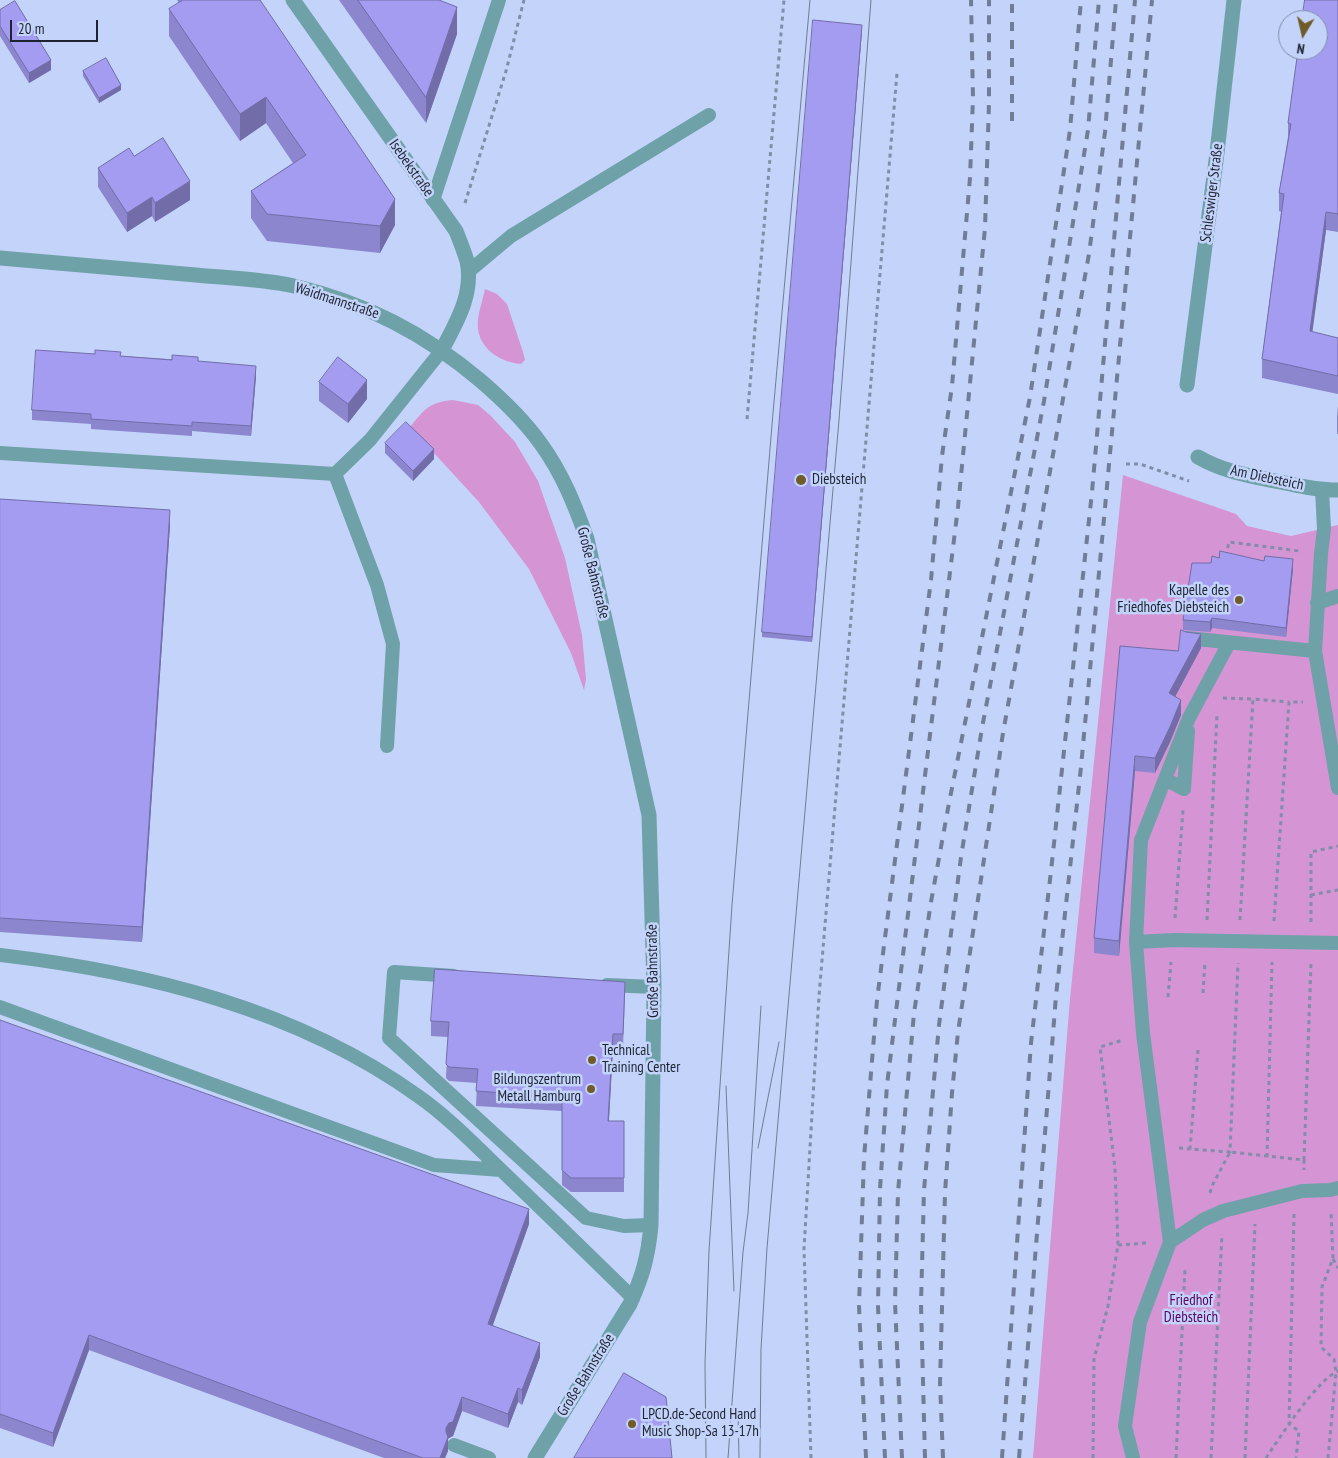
<!DOCTYPE html>
<html>
<head>
<meta charset="utf-8">
<style>
  body { margin:0 }
  #map { position:relative; width:1338px; height:1458px; overflow:hidden; background:#c3d3fa; font-family:"PT Sans Narrow",sans-serif }
  canvas { display:block }
  .north { position:absolute; left:1278px; top:10px; width:50px; height:50px; box-sizing:border-box; background:#c3d3fa; border:1px solid #818daa; border-radius:50%; rotate:189deg; font-size:14px; font-weight:700; line-height:20px; text-align:center; color:#1d2331 }
  .north::after { content:''; display:block; margin:auto; width:18px; height:22px; background:#705c2b; clip-path:polygon(50% 0,100% 100%,50% 72%,0 100%) }
  .scale { position:absolute; left:10px; top:20px; width:88px; height:22px; box-sizing:border-box; border:2px solid #1d2331; border-top:0; padding-left:6px; font-size:15px; line-height:18px; white-space:nowrap; color:#1d2331; -webkit-text-stroke:4px #c3d3fa; paint-order:stroke }
</style>
</head>
<body>
<div id="map">
<canvas width="1338" height="1458"></canvas>
<div class="north">N</div>
<div class="scale">20 m</div>
</div>
<script>
const ctx = document.querySelector('canvas').getContext('2d');
ctx.lineJoin = 'round';
function fill(path, color) { ctx.fillStyle = color; ctx.fill(path, 'evenodd'); }
function stroke(path, color, width, dash) { ctx.strokeStyle = color; ctx.lineWidth = width; ctx.lineCap = dash ? 'butt' : 'round'; ctx.setLineDash(dash || []); ctx.stroke(path); }
function drawText(font, color, halo, rows, align = 'center') {
  ctx.font = font + ' "PT Sans Narrow",sans-serif'; ctx.lineWidth = 5; ctx.setLineDash([]); ctx.textBaseline = 'middle'; ctx.strokeStyle = halo; ctx.fillStyle = color; for (const [text, x, y, turn = 0] of rows) {
    ctx.save(); ctx.translate(x, y); ctx.rotate((+turn || 0) * Math.PI / 180); ctx.textAlign = isNaN(turn) ? turn : align; if (halo) ctx.strokeText(text, 0, 0); ctx.fillText(text, 0, 0); ctx.restore();
  }
}
const green = new Path2D(`
  M485 289 497 294 507 304 523 352 525 360 521 364C498 362 475 346 478 320 479 310 483 299 485 289Z
  M453 400 478 405 490 415 515 442 538 481 565 558 582 635 586 679 584 690 571 653 529 569 479 502 410 427C424 410 429 402 453 400Z
  M1123 475 1236 514 1247 526 1291 536 1338 525V1458H1033L1070 999Z`);
const path = new Path2D(`
  M465 203 506 71 524 0
  M747 419 784 0
  M1126 464H1140L1189 481
  M1226 556 1229 542 1299 551
  M1223 698 1253 699
  M1311 895 1338 890
  M1175 918 1183 810
  M1207 920 1217 714
  M1240 920 1253 699 1289 702
  M1274 921 1289 702H1303
  M1311 922V852L1338 846
  M1203 993 1205 961
  M1168 997 1171 962
  M1198 1050 1190 1149 1230 1152 1238 963
  M1179 1148 1190 1149
  M1267 1157 1272 962
  M1304 1160 1311 963
  M1210 1193 1212 1186 1230 1152 1304 1160V1170
  M1294 1214 1289 1424 1299 1431 1296 1458
  M1118 1245 1147 1243
  M1333 1259 1338 1268
  M811 1458 804 1249 819 996 897 73
  M1093 1458 1094 1359 1108 1306 1118 1245 1115 1168 1100 1047 1123 1040
  M1176 1458 1185 1269
  M1211 1458 1222 1234
  M1245 1458 1255 1224
  M1266 1458C1280 1437 1317 1380 1338 1371
  M1328 1458 1336 1372 1334 1359 1321 1347 1322 1287 1333 1258 1331 1212`);
const lane = new Path2D(`
  M433 200 499 0
  M468 272 511 236 709 115
  M0 453 335 474 370 440 442 350
  M335 474 377 585 393 644 387 746
  M1322 490 1324 529 1321 554 1315 651 1338 788
  M1317 603 1338 596
  M1187 638 1315 651
  M1165 779 1184 789 1188 731
  M1136 942 1174 940 1338 943
  M0 955C146 972 297 1009 418 1096 448 1117 474 1144 500 1169 545 1212 589 1255 633 1298
  M454 976 394 972 389 1038 586 1218 624 1226 651 1225
  M607 985 654 987
  M0 1007 434 1165 501 1170
  M1170 1242 1143 1033 1136 942 1141 840 1189 718 1229 643
  M454 1445 489 1458
  M1133 1458 1125 1426 1140 1322 1170 1242 1203 1220 1223 1211 1302 1191 1330 1190 1338 1188`);
const street = new Path2D(`
  M293 0 456 231C460 241 464 251 467 261 474 294 456 323 442 350
  M0 258C65 264 131 269 196 275 228 278 262 279 294 286 366 303 424 333 481 381 503 400 524 420 541 444 562 473 575 505 587 539L649 815 654 987 651 1225C648 1257 643 1275 630 1304L535 1458
  M1187 385 1217 153 1234 0
  M1198 457C1224 472 1251 476 1280 482 1299 486 1318 490 1338 490`);
const tram = new Path2D(`
  M726 1086 734 1291
  M758 1148 779 1042
  M738 1408 739 1458
  M706 1458 705 1363 709 1251 732 905 773 413 810 0
  M728 1458 743 1252 748 1213 761 1006
  M760 1458 761 1349 767 1248 839 420 871 0`);
const rail = new Path2D(`
  M1012 121V0
  M866 1458 859 1306 864 1158 877 1000 931 580 942 456 952 386 970 178 973 98 971 0
  M885 1458 878 1306 880 1189 887 1085 958 507 985 228 989 103V0
  M902 1458 895 1303 898 1192 914 1013 931 902 949 803 1030 397 1070 130 1081 0
  M925 1458 921 1304 924 1190 939 1025 961 857 982 728 1044 401 1088 130 1099 0
  M943 1458 940 1383 945 1193 952 1093 958 1032 1003 733 1089 254 1105 132 1116 0
  M1002 1458 1031 1043 1051 871 1092 492 1135 0
  M1019 1458 1056 996 1081 767 1152 0`);
const wall = new Path2D(`
  M177 0H260L395 225 380 253 267 241 251 218V191L293 163 266 123 240 141 169 36V9L179 3Z
  M339 0H439L457 34 426 123Z
  M1338 0V232L1326 230 1312 332 1338 338V394L1262 378V359L1281 212 1279 211V193L1288 137V123Z
  M0 10 51 70 29 83 0 36Z
  M862 30 812 642 762 637V632Z
  M83 71 121 90 99 103 83 76Z
  M134 156 190 200 155 222 152 216 127 232 98 187V168Z
  M121 356 198 361 256 376 251 436 192 431V436L91 429V424L32 420V410Z
  M319 382 367 399 348 423 319 401Z
  M1338 406V434H1337V416Z
  M385 443 434 459 413 481 385 453Z
  M0 499 170 525 142 942 0 932Z
  M1293 569 1286 637 1212 628 1210 632 1183 630V620Z
  M1120 646 1178 651 1201 648 1175 697 1181 715 1170 742 1155 773 1135 771 1119 956 1094 953V938Z
  M625 996 623 1048H613L609 1121H624V1192H571L562 1185V1111L476 1106 477 1083 449 1081 446 1078 448 1037 431 1036V1021Z
  M0 1020 529 1224 493 1325 540 1357 522 1405 518 1402 508 1428 462 1411 453 1436 449 1438 448 1439V1451L445 1458H384L89 1350 53 1447 0 1428Z`);
const shadedWall = new Path2D(`
  M457 7V34L426 123V97Z
  M862 25V30L812 642V637Z
  M51 60V70L29 83V73Z
  M121 85V90L99 103V98Z
  M266 97V123L240 141V114Z
  M190 181V200L155 222V203Z
  M152 197V216L127 232V213Z
  M395 199V225L380 253V226Z
  M1326 212V230L1310 350V331Z
  M256 366V376L251 436V426Z
  M367 380V399L348 423V404Z
  M434 449V459L413 481V471Z
  M170 510V525L142 942V927Z
  M1293 559V569L1286 637V628Z
  M1212 618V628L1210 632V622Z
  M1201 634V648L1169 708V693Z
  M1181 700V715L1170 742 1155 773V758Z
  M1135 756V771L1119 956V941Z
  M613 1034V1048L608 1135V1121Z
  M529 1209V1224L488 1338V1324Z
  M89 1335V1350L53 1447V1433Z
  M540 1343V1357L522 1405V1390Z
  M518 1388V1402L508 1428V1414Z
  M462 1397V1411L453 1436 449 1438 448 1439V1451L445 1458H440L446 1428Z`);
const building = new Path2D(`
  M183 0H260L395 199 380 226 267 214 251 191 306 155 266 97 240 114 169 9Z
  M358 0H439L457 7 426 97Z
  M1305 0H1338V214L1326 212 1310 331 1338 338V376L1262 359 1284 194 1279 193 1291 124 1288 123 1298 50H1318V20H1302Z
  M15 1 51 60 29 73 0 26V10Z
  M813 20 862 25 812 637 762 632Z
  M106 58 121 85 99 98 83 71Z
  M163 138 190 181 155 203 152 197 127 213 98 168 129 148 134 156Z
  M36 350 95 354V350L121 352 120 356 172 360V355L198 357V361L256 366 251 426 192 422V426L91 419V414L32 410Z
  M338 357 367 380 348 404 319 382Z
  M406 422 434 449 413 471 385 443Z
  M0 499 170 510 142 927 0 918Z
  M1220 551 1264 561 1265 556 1293 559 1286 628 1212 618 1210 622 1183 620 1192 563H1211L1212 556 1219 558Z
  M1181 630 1186 632 1201 634 1169 693 1181 700 1170 727 1155 758 1135 756 1119 941 1094 938 1120 646 1178 651Z
  M435 969 625 982 623 1034H613L608 1121H624V1178H571L562 1170V1097L476 1091 478 1069 449 1067 446 1064 449 1022 431 1021Z
  M0 1020 529 1209 488 1324 540 1343 522 1390 518 1388 508 1414 462 1397 453 1422 449 1423 446 1428V1432L448 1437 440 1458H423L89 1335 53 1433 0 1414Z
  M624 1373 666 1397 672 1458H574Z`);
const markers = [
  [801,480,6,"#705c2b"],
  [1239,600,5,"#705c2b"],
  [592,1060,5,"#705c2b"],
  [591,1089,5,"#705c2b"],
  [632,1424,5,"#705c2b"]
];
const streetNames = [
  ["Isebekstraße",411,168,55],
  ["Schleswiger Straße",1212,193,-83],
  ["Waidmannstraße",337,301,18],
  ["Am Diebsteich",1267,478,12],
  ["Große Bahnstraße",593,573,76],
  ["Große Bahnstraße",653,971,-91],
  ["Große Bahnstraße",586,1375,-58]
];
const poiNames = [
  ["Diebsteich",812,480],
  ["Kapelle des",1229,591,"right"],
  ["Friedhofes Diebsteich",1229,608,"right"],
  ["Technical",602,1051],
  ["Training Center",602,1068],
  ["Bildungszentrum",581,1080,"right"],
  ["Metall Hamburg",581,1097,"right"],
  ["LPCD.de-Second Hand",642,1415],
  ["Music Shop-Sa 13-17h",642,1432]
];
const parkNames = [
  ["Friedhof",1191,1301],
  ["Diebsteich",1191,1318]
];
fill(green, '#d594d4');
stroke(path, '#818daa', 3, [4, 4]);
stroke(lane, '#6fa1a8', 14);
stroke(street, '#6fa1a8', 15);
stroke(tram, '#717c96', 1);
stroke(rail, '#717c96', 4, [9, 9]);
fill(wall, '#8c86ce');
fill(shadedWall, '#726da8');
fill(building, '#a39cf0');
stroke(building, '#726da8', 1);
for (const [x, y, r, color] of markers) { const dot = new Path2D(); dot.arc(x, y, r, 0, 2 * Math.PI); ctx.fillStyle = color; ctx.fill(dot); stroke(dot, '#c3d3fa', 2); }
drawText('15px', '#1d2331', '#c3d3fa', streetNames);
drawText('15px', '#1d2331', '#c3d3fa', poiNames, 'left');
drawText('15px', '#59015b', '#c3d3fa', parkNames);
</script>
</body>
</html>
